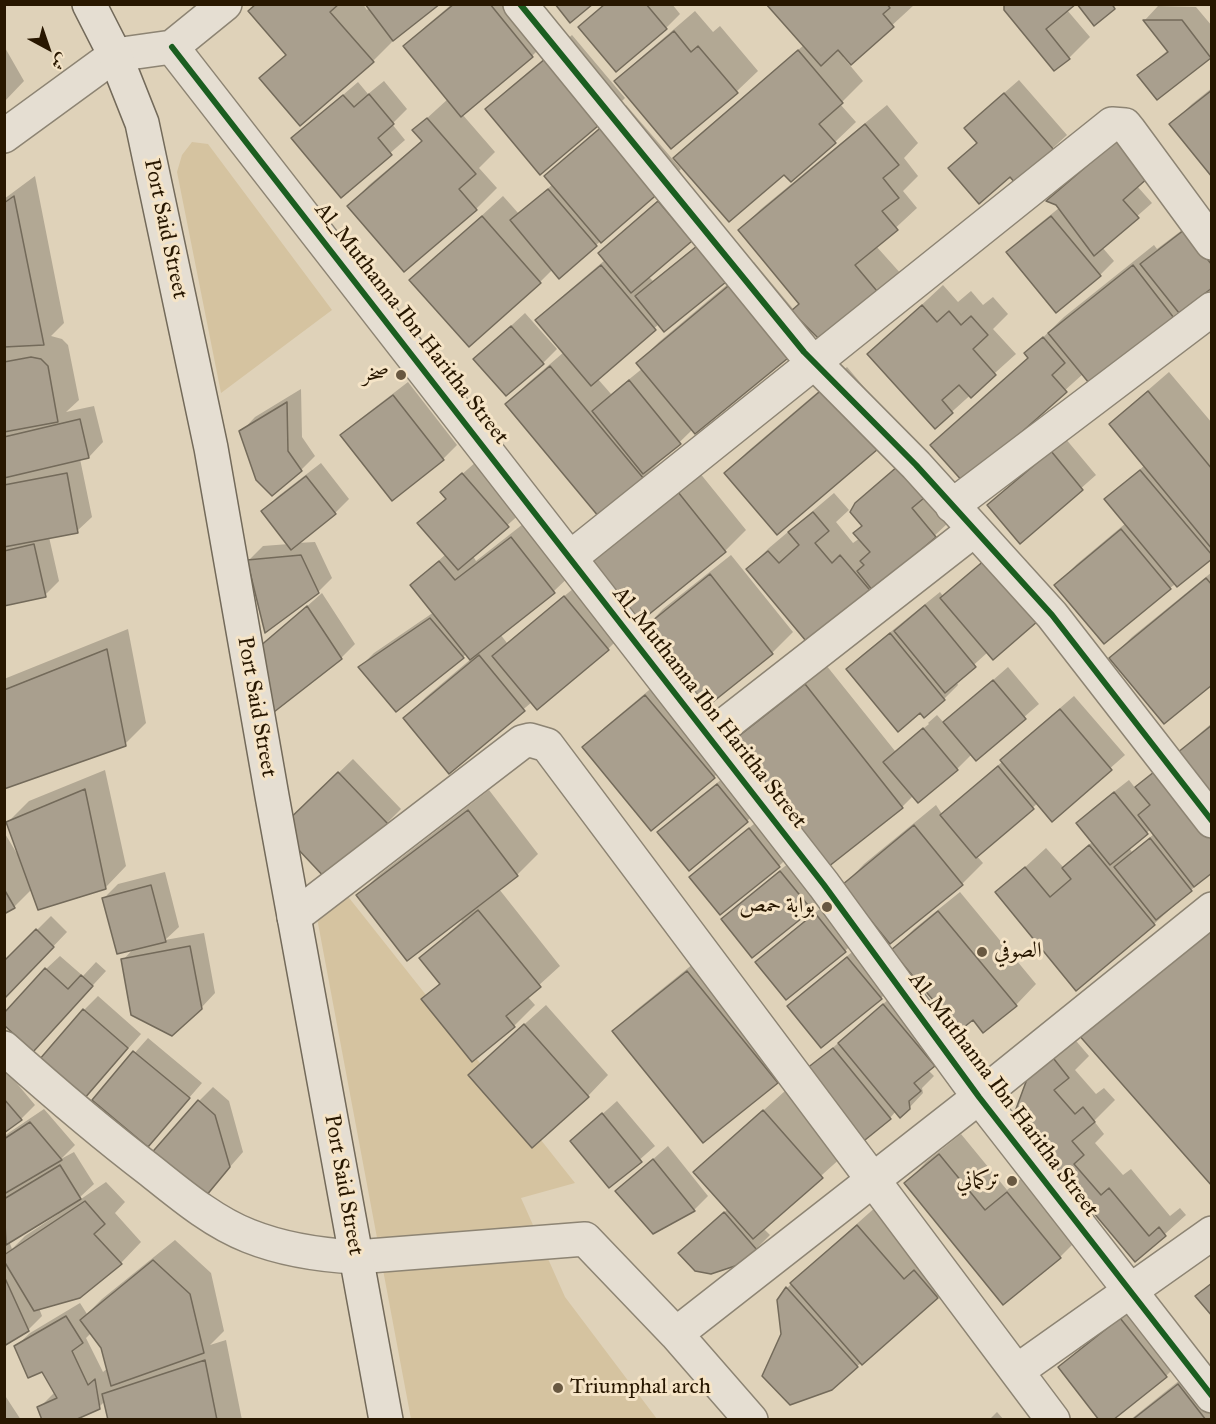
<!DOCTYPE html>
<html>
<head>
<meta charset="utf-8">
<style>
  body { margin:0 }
  #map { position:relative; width:1216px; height:1424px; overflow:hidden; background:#dfd2b9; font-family:"IM FELL Great Primer",Amiri,serif }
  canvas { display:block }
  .frame { position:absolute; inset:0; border:6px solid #281700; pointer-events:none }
  .north { position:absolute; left:18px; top:18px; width:60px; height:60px; -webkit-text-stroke:4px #f5e4c7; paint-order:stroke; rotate:140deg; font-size:16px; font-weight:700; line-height:24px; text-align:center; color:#281700 }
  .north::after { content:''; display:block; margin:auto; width:21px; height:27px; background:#281700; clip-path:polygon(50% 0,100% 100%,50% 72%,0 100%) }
</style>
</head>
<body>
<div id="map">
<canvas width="1216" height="1424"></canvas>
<div class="frame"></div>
<div class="north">ش</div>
</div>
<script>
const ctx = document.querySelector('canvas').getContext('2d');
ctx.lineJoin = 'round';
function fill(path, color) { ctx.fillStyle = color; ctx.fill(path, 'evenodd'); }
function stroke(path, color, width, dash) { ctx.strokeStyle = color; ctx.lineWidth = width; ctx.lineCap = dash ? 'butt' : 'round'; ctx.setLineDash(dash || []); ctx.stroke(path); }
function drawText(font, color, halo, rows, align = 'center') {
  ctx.font = font + ' "IM FELL Great Primer",Amiri,serif'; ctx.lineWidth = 6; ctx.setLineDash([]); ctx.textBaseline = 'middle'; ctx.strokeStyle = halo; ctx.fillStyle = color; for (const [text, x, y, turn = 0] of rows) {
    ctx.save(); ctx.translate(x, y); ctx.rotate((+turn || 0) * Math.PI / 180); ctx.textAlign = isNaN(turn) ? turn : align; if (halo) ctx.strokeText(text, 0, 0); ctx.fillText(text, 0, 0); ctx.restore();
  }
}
const green = new Path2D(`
  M192 142 208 144 332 310 221 393 177 172 182 155Z
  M346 894 575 1183 521 1198 565 1297 657 1419H411L317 918Z`);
const shadow = new Path2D(`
  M257 4H363L367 10 369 8 394 40 373 61 300 124 261 78 287 54Z
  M452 4H527L553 35 532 56 462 114 495 152 479 168 497 188 476 209 349 206 369 185 423 140 414 130 448 99 405 47 426 26Z
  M604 4H672L680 14 666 28 580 27Z
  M768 4 914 5 851 63 845 55 843 57 863 81 840 104 856 122 835 142 784 173 675 158 696 137 804 45Z
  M1005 4 1067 10 1090 37 1069 58Z
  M1158 6 1196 7 1212 26V56L1157 98 1139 75 1168 50 1145 20Z
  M695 11 713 32 720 26 758 71 737 91 671 147 616 82 637 61Z
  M572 35 625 98 604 119 487 109 508 89Z
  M4 46 24 81 4 102Z
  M1019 80 1067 135 1016 182 979 142 980 114Z
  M384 81 407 109 392 124 405 140 341 196 293 138 358 82 368 94Z
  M1212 88V174L1171 124 1192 104Z
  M626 105 681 169 660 190 596 245 553 269 540 282 412 280 503 196 519 214 553 184 546 176 567 156Z
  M887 105 918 143 904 158 918 176 903 191 917 208 876 246 902 275 881 296 813 331 792 353 693 429 643 478 507 404 528 383 564 352 537 321 558 300 605 260 600 253 614 239 672 188 705 226 648 276 653 281 712 233 659 324 597 378 611 394 643 368 638 363 659 342 754 262 794 310 801 304 740 230 761 209Z
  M1132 127 1137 186 1152 203 1102 247 1114 261 1100 275 1008 252 1022 238 1059 208 1049 200Z
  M35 176 64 323 51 336 62 339 68 345 79 400 66 412 94 406 103 442 89 457 80 459 92 517 77 531 49 537 59 581 45 595 4 604V199Z
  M1198 218 1212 234V286L1089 381 1083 374 964 481 932 445 1029 357 1026 354 1064 317 1154 245 1157 249Z
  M943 285 958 302 971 291 983 305 993 297 1008 314 993 329 1016 354 935 427 869 354Z
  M525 313 557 349 543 363 475 359Z
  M847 367 898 427 726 473 747 452Z
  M1169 372 1212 423V557L1170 588 1056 585 1077 564 1126 523 1106 500 1145 465 1111 424 1132 404Z
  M408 382 457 445 443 459 392 499 342 436 356 422Z
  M301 389 302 437 315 456 301 470 241 432 255 417Z
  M1065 438 1096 475 1020 542 989 505Z
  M913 453 949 522 873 594 748 569 769 548 834 493 849 510 836 522 853 543 860 538 863 525 856 504Z
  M477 461 522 512 473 556 476 561 532 517 575 571 554 591 500 634 507 643 579 584 622 635 608 649 532 702 449 772 405 718 426 697 471 659 466 654 463 657 360 667 374 653 434 612 412 585 446 554 433 509 447 498 442 492Z
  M321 463 349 499 335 513 297 543 315 542 332 578 318 592 249 560 263 546 289 544 263 511 277 497Z
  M699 472 746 530 725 551 637 622 590 564Z
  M1001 546 988 652 956 681 958 685 944 699 924 716 920 711 848 669 862 655 940 592 943 596Z
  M731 555 793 632 772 653 704 706 643 630 663 609Z
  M1212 572V683L1111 658 1132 637Z
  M322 593 355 644 341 658 254 653Z
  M128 629 146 723 125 744 4 787V679Z
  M826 665 895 751 929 724 928 723 937 715 944 723 1008 667 1039 704 976 759 972 754 957 769 913 796 902 807 732 743 753 722Z
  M667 675 735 756 714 777 584 747 605 727Z
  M1074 696 1125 755 1052 820 1038 803 976 855 983 863 962 884 844 885 864 864 936 805 942 814 1003 761 1016 746Z
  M1212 723V871L1154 924 1076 989 997 893 1046 848 1064 868 1093 841 1078 823 1092 809 1129 780 1136 789ZM1151 829 1154 834 1132 852 1129 848Z
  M353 759 401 809 387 823 295 815Z
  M105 770 126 866 106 887 32 889 14 907 4 912V832L19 857 20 856 8 822 29 801Z
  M732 771 761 807 747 821 689 869 659 832 673 818Z
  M489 790 538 854 517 875 499 889 560 966 527 996 535 1005 514 1026 423 999 441 982 421 958 462 921 460 919 358 895 379 875Z
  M764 816 793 852 779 866 721 913 691 877 705 863Z
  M795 858 825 895 811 909 752 956 723 919 737 905Z
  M165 872 179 927 165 940 204 933 215 993 201 1008 123 960 134 948 104 898 118 884Z
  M960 892 1036 984 1016 1005 893 950 914 929Z
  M830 901 859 937 845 951 786 998 757 962 771 948Z
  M51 916 67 932 5 997 4 963Z
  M862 944 895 984 881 998 789 1006 803 992Z
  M709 951 798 1061 777 1082 614 1031 635 1011Z
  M60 956 83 976 96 962 106 971 47 1035 46 969Z
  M898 991 948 1051 928 1070 934 1076 922 1088 923 1093 909 1108 896 1111 890 1118 805 1072Z
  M98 996 141 1034 98 1083 84 1010Z
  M546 1005 608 1075 588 1096 490 1055Z
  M1071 1035 1089 1056 1075 1070 1096 1094 1104 1088 1115 1100 1094 1121 1104 1134 1095 1143 1123 1175 1131 1169 1170 1216 1180 1208 1186 1215 1136 1260 1015 1116 1031 1072Z
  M148 1038 202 1083 148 1145 94 1099Z
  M4 1068 35 1105 21 1119 4 1131Z
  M213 1087 229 1101 243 1152 201 1200 199 1101Z
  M785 1091 843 1156 763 1228 770 1235 756 1249 694 1239 728 1209 695 1172Z
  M617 1101 655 1146 610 1186 572 1141Z
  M44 1109 75 1145 61 1159 74 1152 94 1184 80 1197 81 1199 106 1182 125 1202 115 1213 141 1242 121 1263 39 1308 42 1316 28 1330 4 1344V1243H6L4 1240V1136ZM57 1212 58 1214 25 1236 12 1249 9 1241Z
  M961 1134 1007 1190 1028 1173 1081 1236 1060 1257 906 1183 926 1162Z
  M668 1146 708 1196 694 1210 653 1232 617 1191Z
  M878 1205 958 1277 937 1297 831 1389 782 1334 778 1301 787 1288 813 1263Z
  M175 1240 211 1273 224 1331 210 1345 226 1340 242 1420H110L105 1401 99 1407 39 1408 55 1392 43 1370 15 1347 30 1333 80 1303 87 1314 102 1299ZM91 1333 102 1347 108 1368 103 1372 86 1338Z
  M1135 1305 1180 1362 1166 1376 1060 1368 1074 1354Z
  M1200 1364 1212 1379V1420H1130Z
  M4 1394 21 1420H4Z
  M997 1412 1004 1420H989Z`);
const building = new Path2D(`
  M256 4H339L330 12 374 62 300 126 259 78 286 55 248 11Z
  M365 4H440L393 41Z
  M454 4H490L533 57 461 117 403 46Z
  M555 4H593L570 23Z
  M605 4H646L667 29 616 72 578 27Z
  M766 4H887L890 8 883 14 894 27 851 65 838 50 821 66Z
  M1004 4H1076L1046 29 1070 59 1054 71 1004 10Z
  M1077 4H1112L1115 9 1094 26Z
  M1143 20H1182L1211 58 1157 100 1137 75 1168 52Z
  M674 31 691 52 698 46 738 93 671 149 614 81Z
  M798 50 843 103 819 124 836 143 791 182 784 175 729 222 673 158Z
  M551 54 605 120 540 175 485 109Z
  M1212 90V177L1169 124Z
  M1004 93 1054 150 1016 184 1010 177 979 204 948 168 977 143 964 128Z
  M369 94 394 124 378 138 392 155 341 198 291 138 343 95 354 107Z
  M427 118 476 174 459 189 477 210 404 272 347 206 422 141 412 130Z
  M605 124 661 191 601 243 544 176Z
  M865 124 899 165 883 178 899 198 882 211 898 230 855 265 882 297 822 342 791 311 799 304 738 230Z
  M1117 140 1149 177 1123 200 1139 218 1094 256 1056 205 1046 201Z
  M548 189 597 246 559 279 510 220Z
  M14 196 44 345 4 347V203Z
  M658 201 692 241 631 293 598 253Z
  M482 216 541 283 469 347 409 280Z
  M1051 216 1101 276 1056 313 1006 252Z
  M1184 230 1212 265V288L1179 313 1140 264Z
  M697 246 726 282 664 332 635 296Z
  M601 265 656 330 591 386 535 320Z
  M1133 265 1174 318 1089 383 1048 333Z
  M733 282 793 354 695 434 636 363Z
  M922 305 937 322 949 311 961 325 971 316 988 335 973 349 996 375 971 398 959 385 942 400 953 413 935 429 867 354Z
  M511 326 544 364 506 396 473 359Z
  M1043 337 1065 363 1052 375 1067 392 964 483 930 445 1028 358 1024 353Z
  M31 357 41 359 48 366 58 422 4 432V362Z
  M550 366 644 479 599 517 505 404Z
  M629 380 681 444 643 474 592 411Z
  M825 387 878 449 777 535 724 473Z
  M1148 391 1212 469V549L1109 424Z
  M393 395 444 460 392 501 340 435Z
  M287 402 288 451 302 471 272 496 256 480 239 431Z
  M80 419 89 458 4 478V437Z
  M1051 451 1083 490 1020 544 987 505Z
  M898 466 924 498 912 508 936 537 873 591 857 571 864 565 860 561 870 552 853 533 862 526 850 512 855 503Z
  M1140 470 1212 555V559L1177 587 1104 499Z
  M67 473 78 533 4 547V485Z
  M462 473 509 527 458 570 417 523 446 499 440 492Z
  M306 476 336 514 291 550 261 511Z
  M678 492 726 552 637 624 588 564Z
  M813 512 829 531 815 543 832 563 840 555 874 595 811 647 746 569 768 551 779 563 799 545 788 532Z
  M1121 529 1171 589 1104 644 1054 585Z
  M511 537 555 593 470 660 410 585 439 561 455 580Z
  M34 544 46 597 4 606V551Z
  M301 555 319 593 265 633 247 560Z
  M986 559 1038 621 993 660 940 598Z
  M710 574 773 654 704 709 641 630Z
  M1206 578 1212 585V685L1164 724 1109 658Z
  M564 596 609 650 537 710 492 656Z
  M925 605 976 667 945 693 894 631Z
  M307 606 342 659 265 719 252 653Z
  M430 618 464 658 396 712 358 667Z
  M890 633 945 700 924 718 920 713 898 732 846 669Z
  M107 649 126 746 4 789V690Z
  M479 655 525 711 449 774 403 718Z
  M993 680 1026 719 976 761 943 722Z
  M805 684 903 808 828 867 730 743Z
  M645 695 715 778 651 831 582 747Z
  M1060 709 1112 770 1052 822 1000 760Z
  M1212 725V805L1172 757Z
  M923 728 958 770 918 803 883 762Z
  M998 766 1034 809 976 858 940 815Z
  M1159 768 1212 835V873L1194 887 1138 815 1150 805 1135 787Z
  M338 772 388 824 328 881 279 829Z
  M717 784 748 822 689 871 657 832Z
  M85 789 106 889 38 910 6 822Z
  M1114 792 1148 834 1110 865 1076 823Z
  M468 810 518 876 407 961 356 895Z
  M914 825 963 885 890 944 842 885Z
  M749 828 780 867 720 915 689 877Z
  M1150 838 1192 891 1156 920 1114 867Z
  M1089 845 1155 925 1076 991 995 892 1025 867 1050 897 1071 879 1062 868Z
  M780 871 812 910 752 958 721 919Z
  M151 885 166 942 117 954 102 898Z
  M4 889 15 908 4 914Z
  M478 910 541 987 506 1016 515 1027 472 1062 421 999 440 984 419 958Z
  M938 911 1017 1006 983 1033 973 1020 959 1031 891 950Z
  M815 913 846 952 786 1000 755 962Z
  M1212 921V1186L1077 1033Z
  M36 929 54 947 4 999V961Z
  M190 946 202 1009 172 1036 131 1015 121 959Z
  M847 957 882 999 821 1048 787 1006Z
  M45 968 68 989 81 975 93 986 33 1052 4 1025V1013Z
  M687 971 778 1083 703 1143 612 1031Z
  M883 1004 935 1066 914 1083 921 1091 909 1101 910 1109 900 1118 838 1043Z
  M83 1009 128 1048 84 1099 39 1060Z
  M524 1024 589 1097 532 1148 468 1075Z
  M833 1048 891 1119 860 1144 802 1072Z
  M133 1051 190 1098 148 1147 92 1100Z
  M1050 1054 1069 1078 1054 1090 1075 1114 1083 1107 1095 1122 1072 1141 1084 1155 1074 1164 1101 1195 1109 1188 1149 1236 1159 1227 1166 1236 1135 1262 1013 1117 1030 1071Z
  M4 1099 22 1120 4 1133Z
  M198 1100 215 1115 230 1167 201 1202 148 1157Z
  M763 1110 823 1178 753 1239 693 1172Z
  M602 1113 642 1162 609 1188 570 1141Z
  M30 1122 62 1160 4 1194V1139Z
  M939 1154 985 1210 1007 1192 1061 1258 1003 1305 904 1183Z
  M653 1159 695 1211 653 1234 615 1191Z
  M60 1165 81 1199 6 1245 4 1199Z
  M85 1201 105 1224 94 1234 122 1264 80 1298 34 1311 4 1261V1255Z
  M724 1212 757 1250 741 1264 711 1274 695 1271 678 1253Z
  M857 1225 904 1279 914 1270 938 1298 862 1365 790 1283Z
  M153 1260 190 1294 204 1353 111 1386 101 1348 80 1320Z
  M4 1276 29 1331 4 1346Z
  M1212 1283V1316L1195 1296Z
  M786 1287 858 1367 832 1390 790 1405 762 1376 781 1334 777 1300Z
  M66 1316 83 1343 72 1351 88 1385 95 1379 100 1409 75 1420H42L37 1407 57 1398 42 1372 28 1378 14 1346Z
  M1120 1318 1167 1377 1113 1420H1099L1058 1367Z
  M205 1360 217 1420H108L102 1394Z
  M1178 1384 1206 1420H1132Z`);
const minor = new Path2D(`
  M520 4 804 352 916 465 1052 615 1212 821
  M172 47 824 885 979 1097 1212 1396
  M4 136 115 55 172 47 225 4
  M952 506 1212 309
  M570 558 1112 124 1125 125 1129 130 1212 243
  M709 737 974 530
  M294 917 522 742 530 740 547 745 1053 1420
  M4 1048C52 1091 100 1132 151 1171 181 1195 213 1222 249 1236 284 1250 319 1255 356 1257L585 1239 676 1334 751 1420
  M676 1334 979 1097 1212 909
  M1017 1371 1212 1233`);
const secondary = new Path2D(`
  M89 4 115 55 142 123 211 448 272 796 386 1420`);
const cycleway = new Path2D(`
  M520 4 804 352 916 465 1052 615 1212 821
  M172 47 824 885 979 1097 1212 1396`);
const markers = [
  [401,375,6,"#685841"],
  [827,907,6,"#685841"],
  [982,952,6,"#685841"],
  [1012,1181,6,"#685841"],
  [558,1388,6,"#685841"]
];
const streetNames = [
  ["Port Said Street",165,229,78],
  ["Al_Muthanna Ibn Haritha Street",411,324,52],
  ["Port Said Street",256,707,80],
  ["Al_Muthanna Ibn Haritha Street",709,708,52],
  ["Al_Muthanna Ibn Haritha Street",1003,1095,53],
  ["Port Said Street",343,1185,80]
];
const poiNames = [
  ["صخر",389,375],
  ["بوابة حمص",815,907],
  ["الصوفي",994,952,"left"],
  ["تركماني",1000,1181],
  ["Triumphal arch",570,1388,"left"]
];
fill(green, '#d5c3a0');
fill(shadow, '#0003');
fill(building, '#a99f8e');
stroke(building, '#736a5a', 1.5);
stroke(minor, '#8d8473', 36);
stroke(secondary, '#736a5a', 36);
stroke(minor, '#e5ded2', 33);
stroke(secondary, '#e5ded2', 33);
stroke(cycleway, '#1b5e20', 6);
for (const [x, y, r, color] of markers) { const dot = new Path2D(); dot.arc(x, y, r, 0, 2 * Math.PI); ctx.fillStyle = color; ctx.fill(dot); stroke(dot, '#f5e4c7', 2); }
drawText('22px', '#281700', '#f5e4c7', streetNames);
drawText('22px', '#281700', '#f5e4c7', poiNames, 'right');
</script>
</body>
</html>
